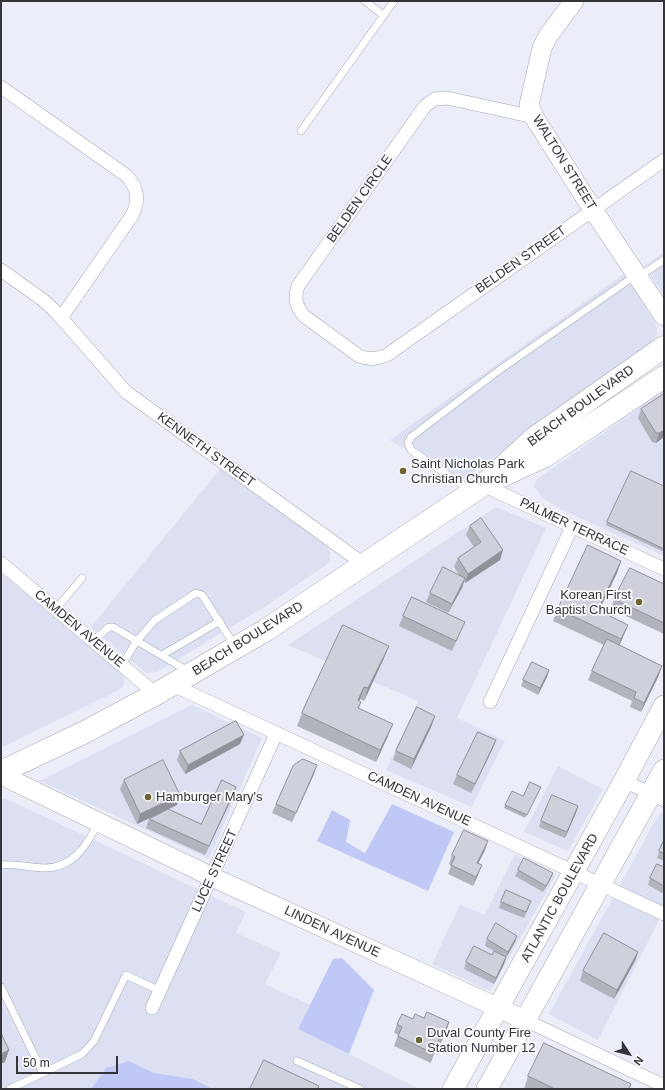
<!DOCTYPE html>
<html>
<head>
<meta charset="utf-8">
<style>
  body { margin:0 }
  #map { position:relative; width:665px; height:1090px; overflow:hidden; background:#ebedf8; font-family:Arial,sans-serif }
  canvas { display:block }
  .frame { position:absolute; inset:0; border:2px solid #343539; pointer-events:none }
  .north { position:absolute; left:609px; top:1034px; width:40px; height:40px; -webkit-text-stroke:3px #fafbfd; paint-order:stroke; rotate:126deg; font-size:11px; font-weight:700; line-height:16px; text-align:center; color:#343539 }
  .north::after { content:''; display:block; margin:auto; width:14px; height:18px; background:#343539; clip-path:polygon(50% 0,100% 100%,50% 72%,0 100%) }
  .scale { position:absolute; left:16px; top:1056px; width:102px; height:18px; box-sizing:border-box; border:2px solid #343539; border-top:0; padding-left:5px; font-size:12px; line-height:14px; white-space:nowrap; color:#343539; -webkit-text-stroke:3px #fafbfd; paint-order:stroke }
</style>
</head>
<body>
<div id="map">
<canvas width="665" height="1090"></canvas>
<div class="frame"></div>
<div class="north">N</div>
<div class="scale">50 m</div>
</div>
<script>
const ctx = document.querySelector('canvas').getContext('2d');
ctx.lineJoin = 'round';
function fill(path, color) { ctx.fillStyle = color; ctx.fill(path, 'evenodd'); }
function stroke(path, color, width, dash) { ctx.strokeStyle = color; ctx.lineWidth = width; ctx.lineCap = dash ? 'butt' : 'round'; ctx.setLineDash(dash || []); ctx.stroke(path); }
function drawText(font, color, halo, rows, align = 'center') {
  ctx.font = font + ' Arial,sans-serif'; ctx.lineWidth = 3.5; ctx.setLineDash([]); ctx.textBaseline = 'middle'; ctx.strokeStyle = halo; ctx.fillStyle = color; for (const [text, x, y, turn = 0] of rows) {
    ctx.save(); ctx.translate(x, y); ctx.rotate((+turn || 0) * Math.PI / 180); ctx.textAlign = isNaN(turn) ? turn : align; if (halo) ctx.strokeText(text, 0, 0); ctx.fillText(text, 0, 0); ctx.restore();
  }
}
const built = new Path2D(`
  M664 252V295L644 266Z
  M624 274 657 325V334L651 346 459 482 390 440Z
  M664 391V556L562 510 542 498 534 486 537 479Z
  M220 469 327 546 330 551V560L326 565 266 606 157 672 146 673 91 627Z
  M496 507 546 528 457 718 505 741 472 807 386 770 418 701 288 645Z
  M3 574 122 674 124 678V686L119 690 1 748V577Z
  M192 705 262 738 209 859 40 781Z
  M558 766 603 789 568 851 524 832Z
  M5 798 246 912 236 933 281 953 265 984 310 1005 298 1029 420 1089H213L193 1079 154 1073 129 1061 106 1068 91 1089H1V800Z
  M660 812 664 814V910L598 1040 549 1014Z
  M515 854 556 875 490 991 432 964 460 905 485 915Z`);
const green = new Path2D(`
  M392 804 454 832 428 891 317 841 332 810 350 820 346 842 365 853Z
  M342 958 374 990 349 1054 298 1029 333 959Z
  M129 1061 154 1073 193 1079 213 1089H91L106 1068Z`);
const lane = new Path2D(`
  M365 1 383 15
  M301 131 394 1
  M638 277 664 260
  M470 490 411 450 408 443 411 437 498 371 636 275
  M56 609 82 578
  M93 641 109 627H113L188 671
  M162 655 220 621
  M122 665 136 642 155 620 196 593 202 595 235 646
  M1 865C16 863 30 868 45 868 73 868 87 845 98 823
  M1 987 43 1073 82 1054 94 1041 126 975 160 991
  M297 1061 360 1089
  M10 1089 43 1073`);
const street = new Path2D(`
  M1 87 127 176C138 189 139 199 133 214L61 318
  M534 117 447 98 435 99 425 106 298 286C294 298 296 306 304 316L359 356C369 360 376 359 387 355L664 160
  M1 270 43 300 56 312 126 392 365 565
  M483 485 664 569
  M1 563 156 694
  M173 685 664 914
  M490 702 572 527
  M624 781 664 800
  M152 1008 276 734
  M525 1020 664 1086`);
const secondary = new Path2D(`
  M574 1 548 36 542 48 529 105 534 117 593 210 664 316
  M1 775 212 877 525 1020`);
const primary = new Path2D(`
  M453 1089 624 781 664 706
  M487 1089 664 770`);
const highway = new Path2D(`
  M502 476 545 456 664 377
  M1 772 85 732 156 694 266 630 483 485 533 439 664 347`);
const wall = new Path2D(`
  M641 409 664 437 656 443 652 442 638 418Z
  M664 486V552L606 525 607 522Z
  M470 526 503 550 500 560 465 583 464 581 462 588 448 613 426 602 430 593 460 576 454 567 458 558 474 547 466 535Z
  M621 561 617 573 599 611 628 625 619 646 659 675 641 712 630 707 632 701 588 680 592 671 604 645 553 621 558 609Z
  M664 584V634L611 609 614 599Z
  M403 616 461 631 452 651 399 626Z
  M384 658 364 701 360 699 359 701 361 702 359 708 388 736 376 762 297 726 302 713Z
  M549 670 547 677 538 695 521 686 523 680Z
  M432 725 411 769 393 760 396 751Z
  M496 740 492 750 471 793 453 784 457 775Z
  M240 744 185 774 177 760 180 751Z
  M314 774 292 822 272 813 276 804Z
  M124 780 177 805 137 824 120 789Z
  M541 787 525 818 504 808 505 805Z
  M233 796 205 855 146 828 149 819 201 824Z
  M576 813 565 838 539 827 541 821Z
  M664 840V861L657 858Z
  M485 850 478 863V875L473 886 448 874 451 866 449 864 452 855Z
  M664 867V894L648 885 650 878Z
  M518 870 550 880 543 892 515 876Z
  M501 902 529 907 524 918 499 908Z
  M517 936 515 942 506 957 504 964 494 984 464 969 466 962 492 955 494 951 485 946 487 939Z
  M638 952 635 961 614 999 580 981 583 971Z
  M424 1018 449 1022 446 1032 439 1046 437 1045 431 1063 394 1046 398 1035 394 1033 397 1024 413 1019Z
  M528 1076 630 1089H524Z`);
const shadedWall = new Path2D(`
  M664 430V437L656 443 659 433Z
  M503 550 500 560 465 583 468 574Z
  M621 561 617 573 593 623 598 610Z
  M465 578 462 588 448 613 452 604Z
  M628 625 623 637 617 651 621 639Z
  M389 646 384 658 364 701 368 688Z
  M662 666 659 675 641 712 644 703Z
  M549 670 547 677 538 695 540 688Z
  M364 687 360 699 354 712 358 700Z
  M435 716 432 725 411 769 414 759Z
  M393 724 388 736 376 762 380 750Z
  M244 735 240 744 185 774 188 765Z
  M496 740 492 750 471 793 475 784Z
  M317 765 314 774 292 822 296 813Z
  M236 787 233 796 205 855 209 846Z
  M180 795 177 805 137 824 140 814Z
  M578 806 576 813 565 838 567 832Z
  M488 841 485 850 474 872 477 863Z
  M482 865 478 875 473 886 476 877Z
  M553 873 550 880 543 892 546 886Z
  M517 936 515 942 506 958 508 952Z
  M638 952 635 961 614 999 617 990Z
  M506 957 504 964 494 984 496 978Z
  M449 1022 446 1032 439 1046 442 1037Z
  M9 1050 5 1062 1 1064V1054Z`);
const building = new Path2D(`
  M664 394V430L659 433H656L641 409Z
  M631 471 664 486V549L607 522Z
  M481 518 503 550 468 574 458 558 481 542 470 526Z
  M588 545 621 561 598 610 628 625 621 639 558 609Z
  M443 567 465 578 452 604 430 593Z
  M630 568 664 584V623L614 599Z
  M412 597 465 622 456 641 403 616Z
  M343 625 389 646 368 688 364 687 358 700 361 702 358 708 393 724 380 750 302 713Z
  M607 639 662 666 644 703 634 698 636 692 592 671Z
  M532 662 549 670 540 688 523 680Z
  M417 707 435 716 414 759 396 751Z
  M236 721 244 735 188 765 180 751Z
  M478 732 496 740 475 784 457 775Z
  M303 759 317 765 296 813 276 804 293 766Z
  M163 760 180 795 140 814 124 780Z
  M222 780 236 787 209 846 149 819 168 809 201 824Z
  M530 782 541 787 527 815 505 805 512 791 523 796Z
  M552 795 578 806 567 832 541 821Z
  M464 830 488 841 477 863 482 865 476 877 451 865 455 857 452 855Z
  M664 840V854L659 851Z
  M524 858 553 873 546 886 518 870Z
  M657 864 664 867V886L650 878Z
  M506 890 531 901 526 912 501 902Z
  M496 923 517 936 508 952 487 939Z
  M604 933 638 952 617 990 583 971Z
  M474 946 492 955 494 951 506 957 496 978 466 962Z
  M427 1012 449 1022 442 1037 440 1036 434 1054 398 1036 402 1027 397 1024 402 1014 413 1019 415 1014 424 1018Z
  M1 1033 9 1050 1 1054Z
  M544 1043 631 1084 629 1089H555L528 1076Z
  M264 1060 319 1086 318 1089H250Z`);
const markers = [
  [403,471,4,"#6f6330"],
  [639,602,4,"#6f6330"],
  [148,797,4,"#6f6330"],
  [419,1040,4,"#6f6330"]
];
const streetNames = [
  ["WALTON STREET",564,163,58],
  ["BELDEN CIRCLE",360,199,-55],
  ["BELDEN STREET",521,260,-35],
  ["BEACH BOULEVARD",581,406,-36],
  ["KENNETH STREET",206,450,36],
  ["PALMER TERRACE",574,527,25],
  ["CAMDEN AVENUE",79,629,40],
  ["BEACH BOULEVARD",248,639,-32],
  ["CAMDEN AVENUE",419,799,25],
  ["LUCE STREET",215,871,-65],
  ["ATLANTIC BOULEVARD",560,898,-61],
  ["LINDEN AVENUE",332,932,25]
];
const poiNames = [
  ["Saint Nicholas Park",411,464],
  ["Christian Church",411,479],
  ["Korean First",631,595,"right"],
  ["Baptist Church",631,610,"right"],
  ["Hamburger Mary's",156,797],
  ["Duval County Fire",427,1033],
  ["Station Number 12",427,1048]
];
fill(built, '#dce0f2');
fill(green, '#c0c8f6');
stroke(lane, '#a5a7b1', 8);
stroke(street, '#a5a7b1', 14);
stroke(secondary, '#a5a7b1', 20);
stroke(primary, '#a5a7b1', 22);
stroke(highway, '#a5a7b1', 23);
stroke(lane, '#fff', 7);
stroke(street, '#fff', 13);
stroke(secondary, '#fff', 19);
stroke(primary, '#fff', 21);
stroke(highway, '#fff', 22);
fill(wall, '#b1b4bc');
fill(shadedWall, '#909299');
fill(building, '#ced1db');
stroke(building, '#909299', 1);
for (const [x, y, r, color] of markers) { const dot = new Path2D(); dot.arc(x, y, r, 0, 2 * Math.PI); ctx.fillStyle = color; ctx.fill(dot); stroke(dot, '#fafbfd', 1.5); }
drawText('13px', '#343539', '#fafbfd', streetNames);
drawText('13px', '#343539', '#fafbfd', poiNames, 'left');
</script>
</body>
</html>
